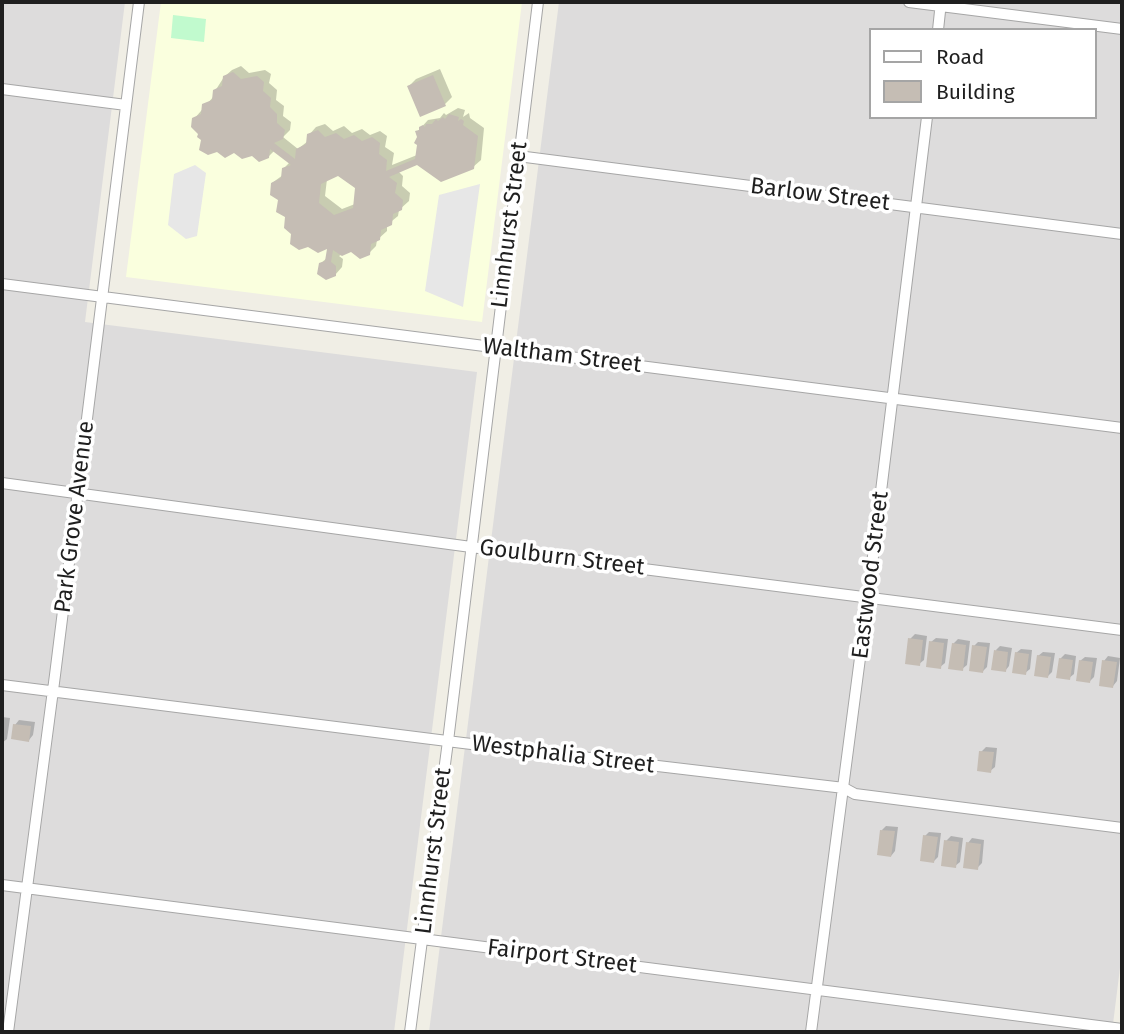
<!DOCTYPE html>
<html>
<head>
<meta charset="utf-8">
<style>
  body { margin:0 }
  #map { position:relative; width:1124px; height:1034px; overflow:hidden; background:#f0eee5; font-family:"Fira Sans",sans-serif }
  canvas { display:block }
  .frame { position:absolute; inset:0; border:4px solid #1f1f1f; pointer-events:none }
  .legend { position:absolute; left:869px; top:28px; width:228px; height:91px; box-sizing:border-box; background:#fff; border:2px solid #a5a5a5; margin:0; padding:9px 12px; list-style:none; font-size:21px; color:#1f1f1f }
  .legend li { display:flex; align-items:center; gap:14px; height:35px }
  .legend b { width:35px; border:2px solid #a5a5a5 }
</style>
</head>
<body>
<div id="map">
<canvas width="1124" height="1034"></canvas>
<div class="frame"></div>
<ul class="legend">
<li><b style="height:9px;background:#fff"></b>Road</li>
<li><b style="height:19px;background:#c5bdb4"></b>Building</li>
</ul>
</div>
<script>
const ctx = document.querySelector('canvas').getContext('2d');
ctx.lineJoin = 'round';
function fill(path, color) { ctx.fillStyle = color; ctx.fill(path, 'evenodd'); }
function stroke(path, color, width, dash) { ctx.strokeStyle = color; ctx.lineWidth = width; ctx.lineCap = dash ? 'butt' : 'round'; ctx.setLineDash(dash || []); ctx.stroke(path); }
function drawText(font, color, halo, rows, align = 'center') {
  ctx.font = font + ' "Fira Sans",sans-serif'; ctx.lineWidth = 7; ctx.setLineDash([]); ctx.textBaseline = 'middle'; ctx.strokeStyle = halo; ctx.fillStyle = color; for (const [text, x, y, turn = 0] of rows) {
    ctx.save(); ctx.translate(x, y); ctx.rotate((+turn || 0) * Math.PI / 180); ctx.textAlign = isNaN(turn) ? turn : align; if (halo) ctx.strokeText(text, 0, 0); ctx.fillText(text, 0, 0); ctx.restore();
  }
}
const residential = new Path2D(`
  M2 2H125L85 322 477 372 394 1032H2Z
  M559 2H1122V952L1112 1032H429ZM870 30H1094V117H870Z`);
const education = new Path2D(`
  M161 2H522L482 322 126 277Z`);
const park = new Path2D(`
  M173 15 206 19 204 42 171 38Z`);
const parking = new Path2D(`
  M195 165 206 173 197 236 186 239 168 225 174 174Z
  M480 184 463 307 425 291 439 195Z`);
const shadow = new Path2D(`
  M241 66 249 73 265 70 271 74 269 83 277 90 276 100 284 106 283 116 291 122 290 130 283 137 298 149 308 141 309 135 316 127 325 124 333 131 344 126 352 133 362 129 370 135 380 131 387 136 385 147 394 153 392 165 417 155 419 137 417 132 428 120 440 118 444 113 446 115 458 108 465 110 463 117 469 113 470 118 484 128 481 160 473 167 418 163 398 171 403 176 402 186 410 193 409 201 399 210 398 216 387 225V231L377 240 376 246 369 253 351 250 339 256 343 259 342 267 335 275 320 264 328 257 329 246 293 233 272 183 283 175V169L290 162 275 150 268 157 234 151 194 119 214 96 215 91 224 77 232 70ZM339 174 357 187 355 204 342 209 325 196 327 179Z
  M440 69 452 97 445 104 409 86 416 79Z
  M915 634 927 636 924 660 919 664 910 639Z
  M936 638 948 639 945 663 940 667 931 642Z
  M958 639 970 641 967 665 962 669 953 644Z
  M978 642 990 643 987 667 983 671 974 646Z
  M1000 646 1012 648 1009 666 1005 671 996 650Z
  M1021 649 1032 650 1030 669 1025 673 1016 653Z
  M1043 652 1055 653 1052 672 1048 676 1038 656Z
  M1065 654 1076 656 1074 674 1069 678 1060 659Z
  M1108 656 1120 658 1117 681 1113 686 1104 661Z
  M1085 657 1097 658 1094 677 1090 681 1080 661Z
  M2 717 10 718 7 739 2 743Z
  M19 720 35 722 33 735 29 740 15 725Z
  M986 747 997 748 995 767 990 771 981 752Z
  M886 826 898 827 895 851 891 856 882 830Z
  M929 832 941 833 938 857 934 861 925 836Z
  M951 836 963 838 960 862 955 866 946 841Z
  M972 838 984 840 982 863 977 868 968 843Z`);
const building = new Path2D(`
  M233 72 241 79 257 76 264 82 263 91 271 98 270 107 277 114V123L285 130 283 139 274 143 295 159 296 149 306 144 307 134 318 130 325 137 336 133 344 139 354 135 362 141 372 137 380 143 379 154 387 160 386 171 415 159 417 145 414 143 417 137 415 131 419 130V127L423 125 425 127 426 124H432L436 119 438 121 443 117 445 119 449 114 459 117 458 121 461 119 464 121 463 125 478 136 474 169 441 182 417 165 389 177 397 183 395 193 403 200 402 210 393 214 392 225 381 230 380 240 371 244 370 255 360 259 351 252 342 256 333 250 331 262 336 266V276L326 280 317 274 319 263 325 261 327 249 318 253 308 247 299 250 290 244 291 234 284 228 285 217 276 212 278 200 270 195 271 183 281 178 282 168 291 165 270 149 269 158 259 162 252 156 242 159 234 153 225 158 217 152 208 155 199 150 201 140 197 137 198 134 191 127 192 118 201 114 202 104 212 100 213 90 222 86 223 76ZM338 176 355 188 353 208 334 215 319 203 321 184Z
  M433 75 446 106 420 117 407 86Z
  M908 638 923 640 920 666 905 664Z
  M929 641 944 643 941 669 926 667Z
  M952 643 966 645 963 671 948 669Z
  M972 645 987 647 983 673 969 671Z
  M994 650 1008 652 1006 672 991 670Z
  M1015 652 1029 654 1026 675 1012 673Z
  M1037 655 1051 657 1048 678 1034 676Z
  M1059 658 1073 660 1070 680 1056 678Z
  M1079 660 1093 662 1090 683 1076 681Z
  M1102 660 1117 662 1113 688 1099 686Z
  M13 724 31 726 29 742 11 739Z
  M979 751 994 752 991 773 977 771Z
  M880 830 895 831 891 857 877 855Z
  M923 835 938 837 934 863 920 861Z
  M944 840 959 842 956 868 941 866Z
  M966 842 981 844 978 870 963 868Z`);
const street = new Path2D(`
  M909 2 1122 29
  M938 30 941 2
  M2 89 126 105
  M518 156 1122 234
  M2 284 1122 428
  M2 483 471 547 1122 630
  M2 685 463 743 844 788 855 794 1122 828
  M2 885 1122 1029
  M8 1032 55 675 139 2
  M410 1032 448 741 538 2
  M811 1032 868 597 927 117`);
const streetNames = [
  ["Barlow Street",820,195,7],
  ["Linnhurst Street",510,225,-83],
  ["Waltham Street",562,356,7],
  ["Park Grove Avenue",75,517,-83],
  ["Goulburn Street",562,558,7],
  ["Eastwood Street",871,575,-83],
  ["Westphalia Street",563,755,7],
  ["Linnhurst Street",434,851,-83],
  ["Fairport Street",562,957,7]
];
fill(residential, '#dddcdc');
fill(education, '#faffde');
fill(park, '#c1face');
fill(parking, '#e7e7e7');
fill(shadow, '#0003');
fill(building, '#c5bdb4');
stroke(street, '#a6a6a6', 12);
stroke(street, '#fff', 10);
drawText('23px', '#1f1f1f', '#fff', streetNames);
</script>
</body>
</html>
